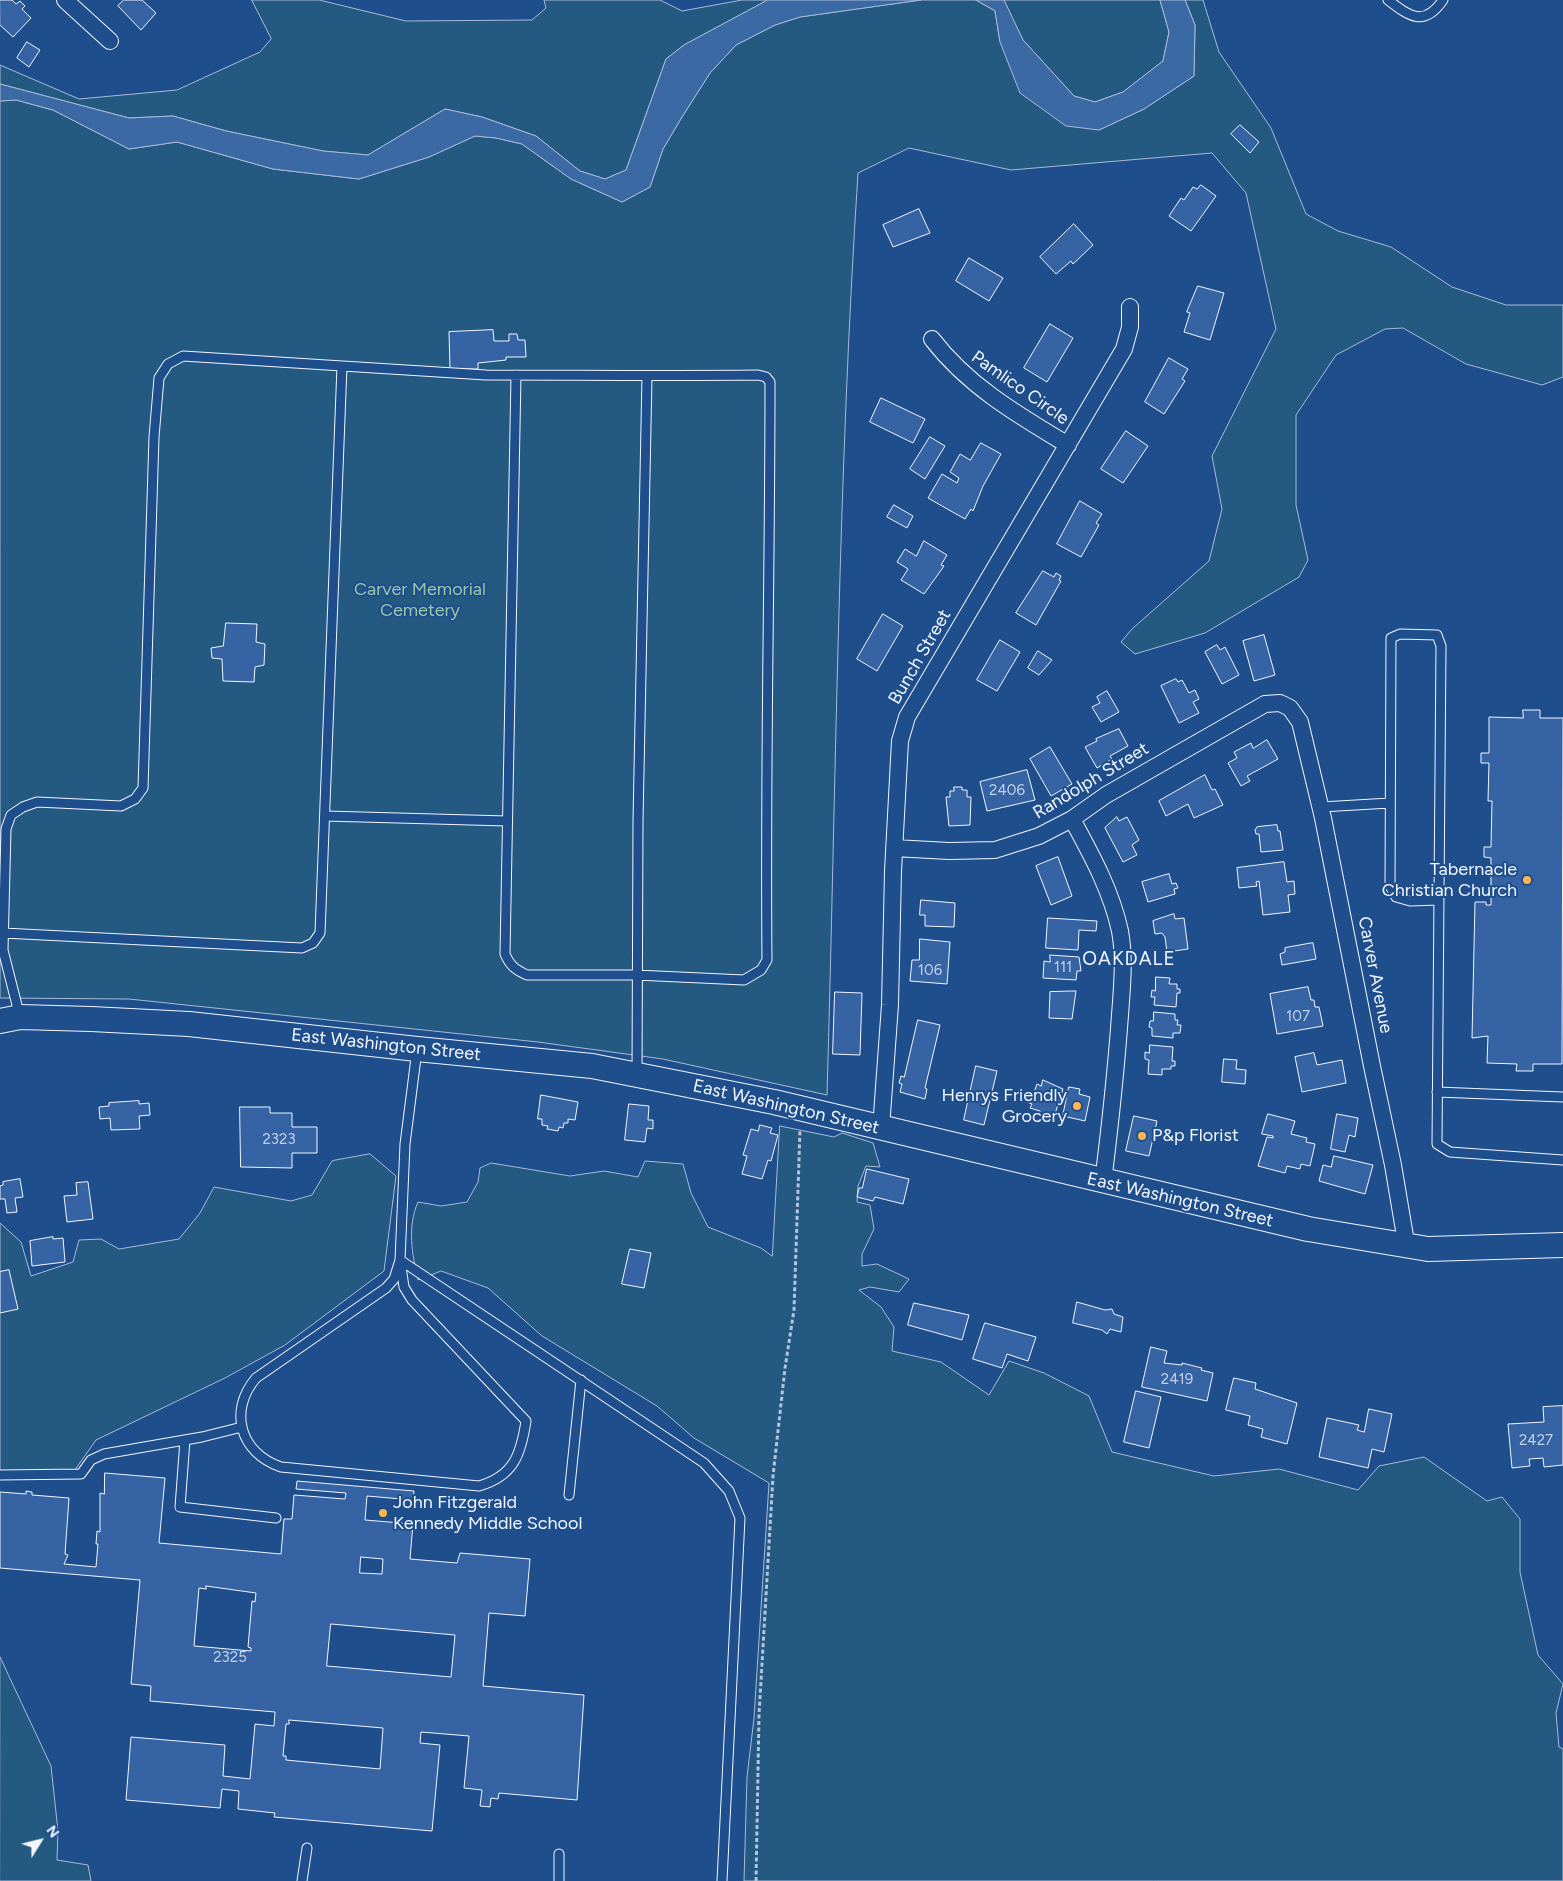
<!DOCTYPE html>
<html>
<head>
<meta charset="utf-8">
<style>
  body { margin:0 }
  #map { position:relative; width:1563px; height:1881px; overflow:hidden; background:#1f4e8c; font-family:Figtree,sans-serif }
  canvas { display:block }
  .north { position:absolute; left:15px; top:1816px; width:50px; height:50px; -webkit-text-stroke:4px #1f4e8c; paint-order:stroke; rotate:54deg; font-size:14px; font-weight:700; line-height:20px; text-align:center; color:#f2f6ff }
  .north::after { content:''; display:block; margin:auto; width:18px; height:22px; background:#f2f6ff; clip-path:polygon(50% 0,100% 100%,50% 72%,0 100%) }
</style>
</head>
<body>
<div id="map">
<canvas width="1563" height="1881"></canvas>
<div class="north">N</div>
</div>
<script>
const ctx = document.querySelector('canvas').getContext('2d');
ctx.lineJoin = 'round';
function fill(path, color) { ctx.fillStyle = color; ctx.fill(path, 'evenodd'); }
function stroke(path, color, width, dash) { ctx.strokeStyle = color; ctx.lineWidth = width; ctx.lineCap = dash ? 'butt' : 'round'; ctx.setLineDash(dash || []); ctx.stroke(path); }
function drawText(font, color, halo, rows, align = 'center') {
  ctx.font = font + ' Figtree,sans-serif'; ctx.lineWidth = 4; ctx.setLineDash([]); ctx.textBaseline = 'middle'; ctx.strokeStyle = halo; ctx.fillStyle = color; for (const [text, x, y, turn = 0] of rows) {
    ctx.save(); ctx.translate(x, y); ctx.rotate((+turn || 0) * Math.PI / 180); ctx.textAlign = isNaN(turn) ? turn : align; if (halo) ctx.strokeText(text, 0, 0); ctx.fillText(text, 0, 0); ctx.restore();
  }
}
const green = new Path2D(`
  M252 0H319L406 21 532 20 546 8 544 0H660L682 11 742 0H768L684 45 666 59 626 170 605 179 580 171 536 136 482 117 445 109 368 155 323 151 226 131 173 116 129 118 0 84V65L79 99 177 90 260 52 271 39Z
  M921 0H976L995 11 1000 42 1099 130 1144 109 1194 76 1195 25 1185 0H1203L1219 52 1271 128 1306 214 1338 231 1391 247 1452 287 1506 305H1563V377L1542 385 1466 364 1403 328 1385 329 1336 355 1296 415V505L1308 560 1299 577 1205 633 1135 654 1121 642 1132 629 1209 561 1222 509 1212 456 1276 329 1246 193 1212 153 1011 170 909 148 858 173C838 480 836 788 827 1095L663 1059 538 1042 129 999 0 998V101L16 100 53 110 129 149 177 142 273 169 359 179 429 157 475 136 496 138 522 144 571 179 622 202 650 187 663 149 682 117 710 73 736 45 775 25 800 17Z
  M1004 0H1160L1169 32 1163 61 1123 92 1095 102 1074 96 1023 40Z
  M780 1126 834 1137 842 1133 873 1143 880 1167 866 1166 858 1186 857 1202 870 1205 874 1229 862 1254V1266L877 1264 909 1279 899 1292 870 1287 859 1290 881 1307 894 1327 892 1351 941 1362 989 1395 1009 1361 1044 1373 1089 1396 1112 1452 1214 1476 1279 1469 1358 1490 1379 1466 1424 1457 1487 1501 1502 1497 1520 1519V1572L1538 1655 1563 1684 1556 1713 1559 1747 1563 1749V1881H744L747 1777 754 1718 769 1483 694 1438 657 1406 542 1336 488 1288 441 1271 418 1280C412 1254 407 1227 418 1202L441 1206 467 1202 478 1182 480 1168 491 1163 570 1176 604 1171 638 1177 645 1161 683 1164 691 1193 708 1227 761 1248 772 1256Z
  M370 1154 396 1176 384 1271 285 1345 225 1378 96 1440 70 1477 0 1479V1223L21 1242 31 1276 73 1262 79 1240 101 1239 119 1249 179 1239 200 1213 214 1187 291 1201 312 1195 332 1161Z
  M0 1657 51 1766 58 1831 57 1860 88 1865 91 1881H0Z`);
const water = new Path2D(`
  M768 0H921L800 17 775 25 736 45 710 73 682 117 663 149 650 187 622 202 571 179 522 144 496 138 475 136 429 157 359 179 273 169 177 142 129 149 53 110 16 100 0 101V84L129 118 173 116 226 131 323 151 368 155 445 109 482 117 536 136 580 171 605 179 626 170 666 59 684 45Z
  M976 0H1004L1023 40 1074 96 1095 102 1123 92 1163 61 1169 32 1160 0H1185L1195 25 1194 76 1144 109 1099 130 1066 126 1020 93 1000 42 995 11Z`);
const building = new Path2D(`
  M0 0H12L16 4 20 1 25 6 22 9 31 18 13 37 0 25Z
  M124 0H142L156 13 141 30 118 6Z
  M27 42 40 50 29 67 17 58Z
  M1240 125 1259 142 1250 153 1231 134Z
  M1201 185 1216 196 1191 231 1169 216 1181 198 1184 200 1193 187 1197 189Z
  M919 209 930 233 893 247 883 225Z
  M1074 224 1093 245 1073 264 1071 261 1056 274 1040 257Z
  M969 258 1003 278 989 301 956 281Z
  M1198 286 1224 293 1210 340 1184 332 1190 313 1187 312Z
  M1050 324 1073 338 1047 382 1024 368Z
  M493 330 494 341H509V334H517L518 340H525L526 357H506V360L478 363V369H450L449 332Z
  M1169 358 1188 369 1182 379 1185 381 1164 414 1145 402Z
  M881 398 925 419 913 443 870 422Z
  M1126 431 1148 446 1123 483 1101 469Z
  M930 437 945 446 925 479 910 469Z
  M981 443 1001 454 983 486 973 511 971 509 965 519 928 498 942 474 957 483 959 478 950 472 960 454 970 460Z
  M1080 501 1102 514 1096 523 1099 525 1081 557 1057 544Z
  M894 505 913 516 907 528 887 517Z
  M924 541 947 555 941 565 944 566 924 594 901 580 908 569 897 562 905 549 916 556Z
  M1043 571 1054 577 1056 573 1061 576 1059 580 1061 581 1036 625 1016 613Z
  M883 614 903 626 877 671 857 659Z
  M226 623 257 624 256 642 265 644 264 665 255 667 254 682 223 681 222 659 212 658 211 648 223 646Z
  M1264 635 1275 675 1254 681 1243 641Z
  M1000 640 1020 652 997 691 977 680Z
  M1217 645 1220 650 1225 647 1239 675 1222 684 1205 652Z
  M1038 651 1052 660 1039 675 1028 668Z
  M1176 679 1178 682 1182 680 1189 693 1195 690 1199 699 1193 702 1199 713 1179 723 1161 686Z
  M1107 691 1119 712 1101 722 1092 707 1100 703 1097 697Z
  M1523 710H1540V718H1563L1562 1064H1533V1071H1516L1517 1064 1487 1063 1488 1036 1472 1038 1475 902H1486V905H1491V858L1484 857V847H1491L1492 801H1488L1489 763H1481V753H1489V717L1523 718Z
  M1119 729 1128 746 1110 756 1112 759 1097 768 1085 747 1097 741 1096 739Z
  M1267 740 1278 759 1247 776 1250 781 1241 786 1228 763 1237 758 1234 752 1251 743 1253 748Z
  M1050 747 1072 784 1051 796 1030 759Z
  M1027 770 1035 800 987 811 980 782Z
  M1205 775 1212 790 1215 789 1223 805 1194 818 1188 804 1166 816 1159 801Z
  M954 787H962V790H967V797H971L970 825 949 826 946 797H950V791H954Z
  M1117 817 1119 821 1127 817 1139 840 1132 845 1137 855 1123 862 1105 828Z
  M1277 825 1278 831H1280L1283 850 1261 852 1259 834H1256L1255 830 1257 827Z
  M1058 857 1072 896 1051 905 1036 866Z
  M1284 862 1287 882 1294 881 1295 894 1288 895 1290 912 1263 915 1259 881 1256 882 1257 886 1239 888 1237 868Z
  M1169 874 1172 884 1176 883 1178 888 1174 889 1175 894 1148 902 1142 882Z
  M921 900 955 903 954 927 925 926V915H920Z
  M1174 914 1175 919 1184 918 1188 949 1167 952 1165 937 1162 933 1155 934 1153 921Z
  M1048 918 1097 921 1096 931 1079 930 1078 950 1046 948Z
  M920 939 950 942 947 984 910 981 912 960H919Z
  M1313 943 1316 959 1282 965 1280 954 1285 952V948Z
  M1050 955 1079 957 1081 971H1077L1076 980 1043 978 1044 961 1050 962Z
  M1156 977 1170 978 1169 984H1177V989H1180V993H1177L1176 1007 1154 1005 1155 997H1151L1152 990 1155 991Z
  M1308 987 1311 1000H1314L1315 1007H1319L1323 1026 1277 1034 1270 994Z
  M1072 991H1076L1072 1019 1049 1018 1050 992Z
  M835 992 862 993 860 1055 833 1054Z
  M1154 1012 1175 1014V1020H1178L1177 1025H1181L1180 1033H1173V1038L1152 1036V1028L1149 1027 1150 1021H1153Z
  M918 1020 940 1025 925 1088 927 1089 925 1099 900 1092 902 1084 899 1083 901 1076 904 1077Z
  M1150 1045 1173 1047 1172 1061H1175V1066H1171V1069H1162V1075L1148 1074 1149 1060 1145 1059V1052L1149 1053Z
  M1314 1053 1317 1065 1342 1060 1346 1083 1302 1092 1295 1057Z
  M1224 1059 1237 1060 1236 1069 1246 1070 1245 1084 1222 1082Z
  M976 1066 997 1071 984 1125 964 1120Z
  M1043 1080 1063 1089 1055 1114 1047 1112 1046 1115 1040 1113V1111L1030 1108 1032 1104 1027 1102 1028 1097 1032 1098 1037 1084 1041 1086Z
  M1069 1087 1080 1089 1079 1094 1090 1097 1085 1121 1063 1116Z
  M541 1095 578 1102 575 1120 568 1119V1123H564L563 1128 559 1127 558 1131 547 1129 548 1126 542 1125V1119H538Z
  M139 1101V1104L149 1103 150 1115 139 1116 140 1129 111 1130 110 1118 100 1119 99 1107 109 1106V1103Z
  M629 1104 649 1106 648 1120H653V1129L647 1128 645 1142 625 1140Z
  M240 1107H270V1113H292V1127H317V1153H292V1168L241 1167Z
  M1268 1114 1295 1121 1291 1134 1307 1138 1306 1142 1315 1144 1310 1166 1301 1164 1300 1169 1287 1166 1285 1173 1258 1166 1267 1137 1273 1138V1136L1262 1134Z
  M1337 1114 1358 1118 1355 1137 1349 1135 1345 1152 1331 1149Z
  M1134 1116 1157 1121 1149 1156 1126 1151Z
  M760 1125 772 1128 770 1133 778 1135 771 1161 768 1160 762 1179 742 1174 747 1156 743 1155 751 1129 758 1131Z
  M1334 1156 1373 1165 1365 1194 1319 1181 1323 1165 1331 1167Z
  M867 1169 909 1179 903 1204 875 1197 873 1201 857 1197 859 1188H862Z
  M20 1179 23 1197 15 1198 17 1212 7 1213 5 1199H0V1186L3 1185V1182Z
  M88 1182 93 1219 67 1222 64 1196 77 1195 76 1183Z
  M53 1237V1239L63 1238 65 1262 32 1266 30 1241Z
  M630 1249 651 1253 644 1288 622 1284Z
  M9 1270 18 1309 0 1313V1272Z
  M1077 1302 1105 1310 1112 1309 1114 1314 1123 1317 1121 1332 1110 1329 1107 1334 1102 1330 1073 1323Z
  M914 1303 969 1315 962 1340 908 1325Z
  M985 1323 1036 1337 1028 1361 1007 1354 1002 1368 973 1359Z
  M1151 1347 1167 1351 1164 1363 1182 1365V1363L1202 1368 1201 1370 1213 1373 1207 1401 1142 1387Z
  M1234 1378 1256 1383 1255 1389 1297 1403 1287 1444 1261 1437 1263 1429 1248 1425 1250 1416 1226 1410Z
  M1136 1391 1161 1397 1149 1448 1124 1442Z
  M1563 1406V1465L1544 1467 1543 1458 1529 1459 1530 1466 1512 1468 1508 1424 1544 1422 1543 1407Z
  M1369 1409 1392 1414 1384 1452 1372 1449 1368 1468 1319 1457 1327 1418 1359 1425 1357 1430 1364 1432Z
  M105 1473 165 1478 159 1543 281 1554 284 1519H292L294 1495 345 1499 346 1493 296 1489 297 1481 414 1491 413 1500 367 1496 365 1520 413 1524 410 1559 457 1563 460 1553 530 1559 525 1616 489 1613 483 1686 584 1695 577 1800 499 1793 498 1799 491 1798 490 1807 480 1806 482 1790 464 1788 469 1736 421 1732 420 1743 440 1745 432 1831 274 1817 275 1813 238 1809 239 1791 222 1789 220 1808 126 1800 131 1737 225 1745 223 1776 250 1779 255 1724 274 1726 275 1712 150 1701 151 1686 131 1684 140 1580 0 1568V1492L26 1494V1491L32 1492V1495L69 1498 65 1554 68 1555 64 1564 96 1567 98 1544H96L97 1531 100 1532V1493L104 1494ZM361 1557 383 1559 382 1574 360 1573ZM206 1586 256 1593 255 1602 252 1601 248 1647 251 1648V1651L194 1646 199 1588 206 1589ZM331 1624 455 1635 451 1677 327 1666ZM289 1720 383 1728 380 1769 286 1760V1756H283L286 1724H289Z`);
const path = new Path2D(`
  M756 1881 759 1715 773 1476 785 1368 794 1310 800 1129`);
const lane = new Path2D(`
  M1388 0C1409 16 1424 28 1443 0
  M1321 807 1390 803
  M325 816 507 821
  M1439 900 1410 901 1396 897 1390 886 1391 638 1400 634 1437 635 1441 646C1440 812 1439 978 1437 1144L1450 1152 1563 1160
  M3 933 302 948 313 943 320 933 342 366
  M20 1017 3 950 6 829 11 815 23 807 37 802 121 806 135 799 143 788 154 437 159 378 168 364 183 356 486 375C577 375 668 376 758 375L766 377 770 382C770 575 765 767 767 960L761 970 744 980 636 975H527C516 970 510 966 505 954L516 375
  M637 1074 638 821 647 376
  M1437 1092 1563 1097
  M400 1260 404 1287 412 1300 526 1421C521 1454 514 1476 479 1486L281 1467C240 1453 228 1411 256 1378L386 1288 394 1279 400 1260 405 1144 417 1050
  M400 1260 704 1463 729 1491 740 1518 722 1881
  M185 1440 180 1507 276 1518
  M0 1475 81 1474 91 1460 104 1454 202 1437 242 1427
  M569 1495 581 1380
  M559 1854V1881
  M302 1881 307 1848`);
const street = new Path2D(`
  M65 0 110 41
  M932 339C968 386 1018 415 1068 445
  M1072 819C1092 856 1111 890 1120 931 1125 958 1122 988 1120 1015 1116 1071 1110 1126 1103 1182
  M894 848 949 851 995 850 1039 836 1072 819 1106 795 1265 704 1280 703 1290 708 1300 722 1323 818 1372 1066 1393 1165 1407 1248
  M881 1128 890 1005 893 871 900 741 907 717 1124 349 1130 327V307`);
const secondary = new Path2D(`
  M0 1021 20 1017 91 1019 189 1024 417 1049 592 1066 774 1102 1308 1229 1428 1249 1563 1245`);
const markers = [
  [1527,880,5,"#ffb74d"],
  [1077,1106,5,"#ffb74d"],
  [1142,1136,5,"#ffb74d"],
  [383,1513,5,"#ffb74d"]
];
const numberNames = [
  ["2406",1007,791],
  ["111",1063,968],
  ["106",930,971],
  ["107",1298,1017],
  ["2323",279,1140],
  ["2419",1177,1380],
  ["2427",1536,1441],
  ["2325",230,1658]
];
const streetNames = [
  ["Pamlico Circle",1020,388,35],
  ["Bunch Street",920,657,-60],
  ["Randolph Street",1091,781,-31],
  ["Carver Avenue",1375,975,79],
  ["East Washington Street",386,1045,6],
  ["East Washington Street",786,1107,13],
  ["East Washington Street",1180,1200,13]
];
const parkNames = [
  ["Carver Memorial",420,590],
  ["Cemetery",420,611]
];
const poiNames = [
  ["Tabernacle",1517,870],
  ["Christian Church",1517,891],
  ["Henrys Friendly",1067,1096],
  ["Grocery",1067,1117],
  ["P&p Florist",1152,1136,"left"],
  ["John Fitzgerald",393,1503,"left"],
  ["Kennedy Middle School",393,1524,"left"]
];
const neighbourhoodNames = [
  ["OAKDALE",1129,959]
];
fill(green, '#245a82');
stroke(green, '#a8bbd7', 1);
fill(water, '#3b69a3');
stroke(water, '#a8bbd7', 1);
fill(building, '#3563a3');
stroke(building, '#f2f6ff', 1);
stroke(lane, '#f2f6ff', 11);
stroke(street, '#f2f6ff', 18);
stroke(secondary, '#f2f6ff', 26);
stroke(path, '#b3c4dc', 3, [4, 2.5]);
stroke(lane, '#1f4e8c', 9);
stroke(street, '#1f4e8c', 16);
stroke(secondary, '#1f4e8c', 24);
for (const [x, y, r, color] of markers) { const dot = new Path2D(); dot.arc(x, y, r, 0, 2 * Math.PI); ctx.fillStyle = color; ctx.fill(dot); stroke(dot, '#1f4e8c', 2); }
drawText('15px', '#c3d1e8', null, numberNames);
drawText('18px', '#f2f6ff', '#1f4e8c', streetNames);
drawText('18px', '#97c8a6', '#1f4e8c', parkNames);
drawText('18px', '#f2f6ff', '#1f4e8c', poiNames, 'right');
ctx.letterSpacing = '1px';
drawText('19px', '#f2f6ff', '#1f4e8c', neighbourhoodNames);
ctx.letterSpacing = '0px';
</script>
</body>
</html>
